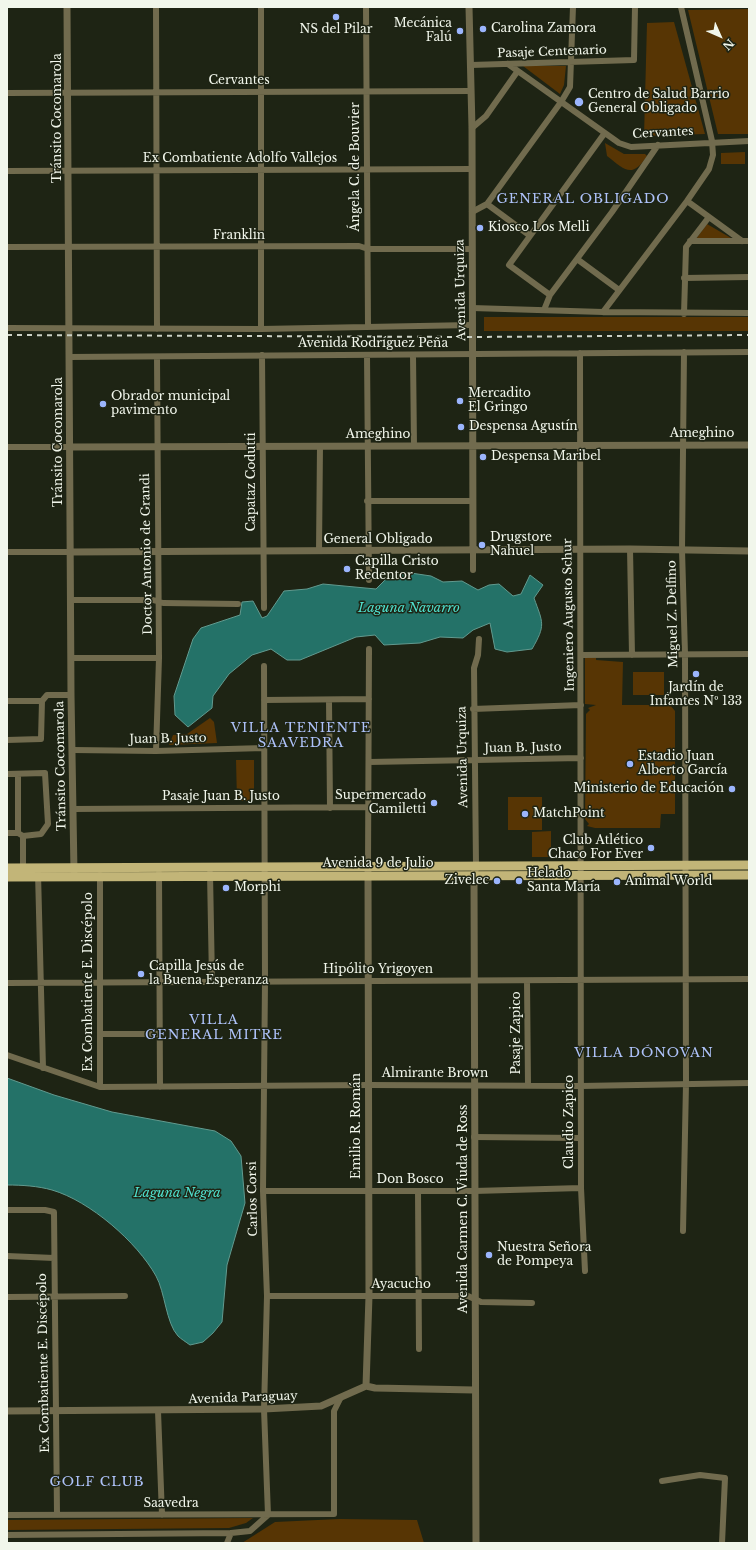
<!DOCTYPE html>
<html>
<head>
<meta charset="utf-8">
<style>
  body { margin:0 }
  #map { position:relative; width:756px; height:1550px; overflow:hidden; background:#1e2414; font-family:"Libre Baskerville",serif }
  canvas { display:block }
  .frame { position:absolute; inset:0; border:8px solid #f1f6eb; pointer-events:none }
  .north { position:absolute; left:700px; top:16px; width:40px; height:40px; -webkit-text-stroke:3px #1e2414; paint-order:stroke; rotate:135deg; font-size:11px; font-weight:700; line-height:16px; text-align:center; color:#f1f6eb }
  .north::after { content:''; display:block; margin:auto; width:14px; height:18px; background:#f1f6eb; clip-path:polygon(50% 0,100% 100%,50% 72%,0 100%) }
</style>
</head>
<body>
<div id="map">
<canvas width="756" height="1550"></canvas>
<div class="frame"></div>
<div class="north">N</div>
</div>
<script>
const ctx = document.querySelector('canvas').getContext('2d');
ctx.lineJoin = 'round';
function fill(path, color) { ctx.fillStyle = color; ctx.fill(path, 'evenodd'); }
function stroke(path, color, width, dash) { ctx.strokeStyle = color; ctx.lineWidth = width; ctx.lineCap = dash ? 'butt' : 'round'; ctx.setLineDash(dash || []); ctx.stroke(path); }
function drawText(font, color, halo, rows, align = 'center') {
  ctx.font = font + ' "Libre Baskerville",serif'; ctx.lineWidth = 3; ctx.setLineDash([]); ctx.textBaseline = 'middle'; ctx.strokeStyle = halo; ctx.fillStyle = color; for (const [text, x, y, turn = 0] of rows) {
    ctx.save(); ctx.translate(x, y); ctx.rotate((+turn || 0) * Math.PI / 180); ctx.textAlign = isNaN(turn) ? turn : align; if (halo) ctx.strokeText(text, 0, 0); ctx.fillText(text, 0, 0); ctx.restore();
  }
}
const green = new Path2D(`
  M749 9V134H718L688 10Z
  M674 22 705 134 644 136 647 23Z
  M523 66H566L564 85 560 94Z
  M605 143 624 154H645L647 156C632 179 625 170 607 156Z
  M745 152V164H721V153Z
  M707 224 731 238 696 239Z
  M484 317H749V331H484Z
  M585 657 596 658V660L623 662 622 705H670L675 711V814H661L660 828H595L587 826 589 824 585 819 586 714 590 710 588 708 596 705 585 704Z
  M633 672H664V695H633Z
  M210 718 214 722 217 743 169 745 173 735 187 734Z
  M236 760H254V801H237Z
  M508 797H542V830H508Z
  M551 831V857H532V832Z
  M253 1518 246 1523 229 1528 7 1530V1520Z
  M339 1519 417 1520 424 1543H242L275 1522Z`);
const water = new Path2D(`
  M404 572 431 576 443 582 462 581 478 590 489 585 499 584 513 596 521 594 530 575 543 585 534 598C543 623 546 625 532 649L507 652 495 649 490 623 473 630 463 638 440 637 420 643 384 645 375 635 356 637 300 660H287L271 649 252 655 229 674 213 696 212 708 188 727 175 715 174 696 193 639 201 628 240 615 242 602 253 601 262 618 267 616 284 591 307 589 323 584 376 589 388 577Z
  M7 1078 54 1095 112 1112 215 1131 231 1141 241 1156 245 1203 227 1265 222 1322 213 1333 203 1342 190 1345C186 1342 181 1339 178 1336 166 1323 165 1292 156 1276 137 1242 90 1201 52 1190 38 1186 22 1185 7 1185Z`);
const minor = new Path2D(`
  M156 7 157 329
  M261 7V329
  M366 7 368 326
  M508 64 619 143 631 147 749 141
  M471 65 634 60 635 7
  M7 93 471 91
  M472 128 486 116 517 72
  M7 171 472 169
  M687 201 742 241
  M487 204 529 235
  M472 212 487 204 561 102 570 87 573 7
  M690 241H749
  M7 247 359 246 368 249H471
  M577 259 619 290
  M684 278 749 277
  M550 295 509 265 604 134
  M472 308 603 312 749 313
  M544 310 550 295 612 212 658 145
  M603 312 687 201 709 169 713 155 712 141 681 7
  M684 314 686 247 709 217
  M7 328 261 329 472 325
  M580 353 581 1188 585 1271
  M262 355 264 608
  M367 355 369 580
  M413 355 414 446
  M69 357 749 352
  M7 447H70
  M367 501H473
  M630 549 632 655
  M319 551 320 446
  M7 552H70
  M473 570V551
  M72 600H153L163 603 238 604
  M581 655 749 654
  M71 658H159
  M264 666 265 981 263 1191 267 1296 264 1409 268 1515
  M264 700 369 699
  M329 700 330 808
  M7 701H42L47 695H71
  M473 709 581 705
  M7 740 41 739 42 701
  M73 750 156 751 264 748
  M156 751 159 658 157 357
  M369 762 581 758
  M7 774 45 773 48 824 41 834 23 836 18 833H7
  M73 809 369 807
  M18 833V774
  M368 866 369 649
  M476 866 474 668 478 655 479 639
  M23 871V836
  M38 873 43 1068
  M159 873 160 1087
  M210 873 212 981
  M100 875V1087
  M527 981 528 1085
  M7 983 749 979
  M101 1034H160
  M7 1055 100 1087 369 1085 581 1086 749 1083
  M474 1137 581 1138
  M263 1191H474L581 1188
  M418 1191 419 1349
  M7 1210H45L54 1212 57 1514
  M683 1231 686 1084 685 654 682 550 684 352
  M7 1256 54 1258
  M267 1296H468L481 1302 532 1303
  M7 1297 125 1296
  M158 1411 162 1515
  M662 1481 700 1475 725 1478 722 1543
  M7 1515 334 1514V1411L340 1399
  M7 1535 231 1533 250 1531 268 1515
  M227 1543 231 1533`);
const tertiary = new Path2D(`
  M67 7 71 695 74 872
  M469 7 472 128 473 551
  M70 447 749 445
  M70 552 630 549 749 551
  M366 1386 369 1296 368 872
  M7 1411 264 1409 321 1406 366 1386 375 1388 474 1390
  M476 1543 474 875 476 866`);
const primary = new Path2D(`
  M7 868 749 865
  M7 877 749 875`);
const rail = new Path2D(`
  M7 335 472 337 749 335`);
const markers = [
  [336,17,4,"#9bb5fd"],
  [483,29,4,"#9bb5fd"],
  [460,31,4,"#9bb5fd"],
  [579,102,5,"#9bb5fd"],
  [480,228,4,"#9bb5fd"],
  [460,401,4,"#9bb5fd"],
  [103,404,4,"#9bb5fd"],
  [461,427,4,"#9bb5fd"],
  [483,457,4,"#9bb5fd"],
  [482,545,4,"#9bb5fd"],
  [347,569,4,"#9bb5fd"],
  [696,674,4,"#9bb5fd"],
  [630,764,4,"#9bb5fd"],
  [732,789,4,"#9bb5fd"],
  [434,803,4,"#9bb5fd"],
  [525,814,4,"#9bb5fd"],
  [651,848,4,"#9bb5fd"],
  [497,881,4,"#9bb5fd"],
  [519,881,4,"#9bb5fd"],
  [617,882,4,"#9bb5fd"],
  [226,888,4,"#9bb5fd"],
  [141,974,4,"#9bb5fd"],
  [489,1255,4,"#9bb5fd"]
];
const poiNames = [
  ["Mecánica",452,24,"right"],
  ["Falú",452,38,"right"],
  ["Carolina Zamora",491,29],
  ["NS del Pilar",336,30,"center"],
  ["Centro de Salud Barrio",588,95],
  ["General Obligado",588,109],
  ["Kiosco Los Melli",488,228],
  ["Mercadito",468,394],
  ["El Gringo",468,408],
  ["Obrador municipal",111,397],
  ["pavimento",111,411],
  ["Despensa Agustín",469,427],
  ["Despensa Maribel",491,457],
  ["Drugstore",490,538],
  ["Nahuel",490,552],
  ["Capilla Cristo",355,562],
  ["Redentor",355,576],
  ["Jardín de",696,688,"center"],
  ["Infantes Nº 133",696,702,"center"],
  ["Estadio Juan",638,757],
  ["Alberto García",638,771],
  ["Ministerio de Educación",724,789,"right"],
  ["Supermercado",426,796,"right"],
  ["Camiletti",426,810,"right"],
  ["MatchPoint",533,814],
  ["Club Atlético",643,841,"right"],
  ["Chaco For Ever",643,855,"right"],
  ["Helado",527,874],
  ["Santa María",527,888],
  ["Zivelec",489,881,"right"],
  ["Animal World",625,882],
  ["Morphi",234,888],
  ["Capilla Jesús de",149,967],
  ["la Buena Esperanza",149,981],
  ["Nuestra Señora",497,1248],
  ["de Pompeya",497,1262]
];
const streetNames = [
  ["Pasaje Centenario",552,52,-2],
  ["Cervantes",239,81],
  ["Tránsito Cocomarola",58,118,-90],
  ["Cervantes",663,133,-3],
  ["Ex Combatiente Adolfo Vallejos",240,159],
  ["Ángela C. de Bouvier",356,167,-90],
  ["Franklin",239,236],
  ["Avenida Urquiza",461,290,-91],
  ["Avenida Rodríguez Peña",373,344],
  ["Ameghino",702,434],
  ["Ameghino",378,435],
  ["Tránsito Cocomarola",59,442,-90],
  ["Capataz Codutti",252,482,-90],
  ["General Obligado",378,540],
  ["Doctor Antonio de Grandi",147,554,-91],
  ["Miguel Z. Delfino",673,614,-91],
  ["Ingeniero Augusto Schur",569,615,-91],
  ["Juan B. Justo",168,739,-1],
  ["Juan B. Justo",523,748,-1],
  ["Avenida Urquiza",463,757,-91],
  ["Tránsito Cocomarola",61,766,-91],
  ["Pasaje Juan B. Justo",221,797],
  ["Avenida 9 de Julio",378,864],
  ["Hipólito Yrigoyen",378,970],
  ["Ex Combatiente E. Discépolo",89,982,-90],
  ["Pasaje Zapico",517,1033,-90],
  ["Almirante Brown",435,1074],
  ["Claudio Zapico",570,1122,-90],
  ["Emilio R. Román",357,1126,-90],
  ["Don Bosco",410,1180],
  ["Carlos Corsi",253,1199,-91],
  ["Avenida Carmen C. Viuda de Ross",464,1209,-90],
  ["Ayacucho",401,1285],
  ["Ex Combatiente E. Discépolo",44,1363,-91],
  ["Avenida Paraguay",243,1398,-2],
  ["Saavedra",171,1504]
];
const neighbourhoodNames = [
  ["GENERAL OBLIGADO",583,199],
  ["VILLA TENIENTE",301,728],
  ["SAAVEDRA",301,743],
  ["VILLA",214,1020],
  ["GENERAL MITRE",214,1035],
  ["VILLA DÓNOVAN",644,1053],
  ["GOLF CLUB",97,1482]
];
const waterNames = [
  ["Laguna Navarro",409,608],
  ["Laguna Negra",177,1193]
];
fill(green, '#573504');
fill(water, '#247268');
stroke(water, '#629a8f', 1);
stroke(minor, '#716b4e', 6);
stroke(tertiary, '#716b4e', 7);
stroke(primary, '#c2b578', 9);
stroke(rail, '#ccd1c5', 2, [5, 5]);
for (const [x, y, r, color] of markers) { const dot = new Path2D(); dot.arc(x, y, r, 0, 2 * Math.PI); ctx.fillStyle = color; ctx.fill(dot); stroke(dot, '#1e2414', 1.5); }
drawText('12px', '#f1f6eb', '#1e2414', poiNames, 'left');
drawText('12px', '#f1f6eb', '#1e2414', streetNames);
ctx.letterSpacing = '1px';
drawText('13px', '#aec2f9', '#1e2414', neighbourhoodNames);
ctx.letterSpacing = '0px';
drawText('italic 13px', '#4fe0ce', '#1e2414', waterNames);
</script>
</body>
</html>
